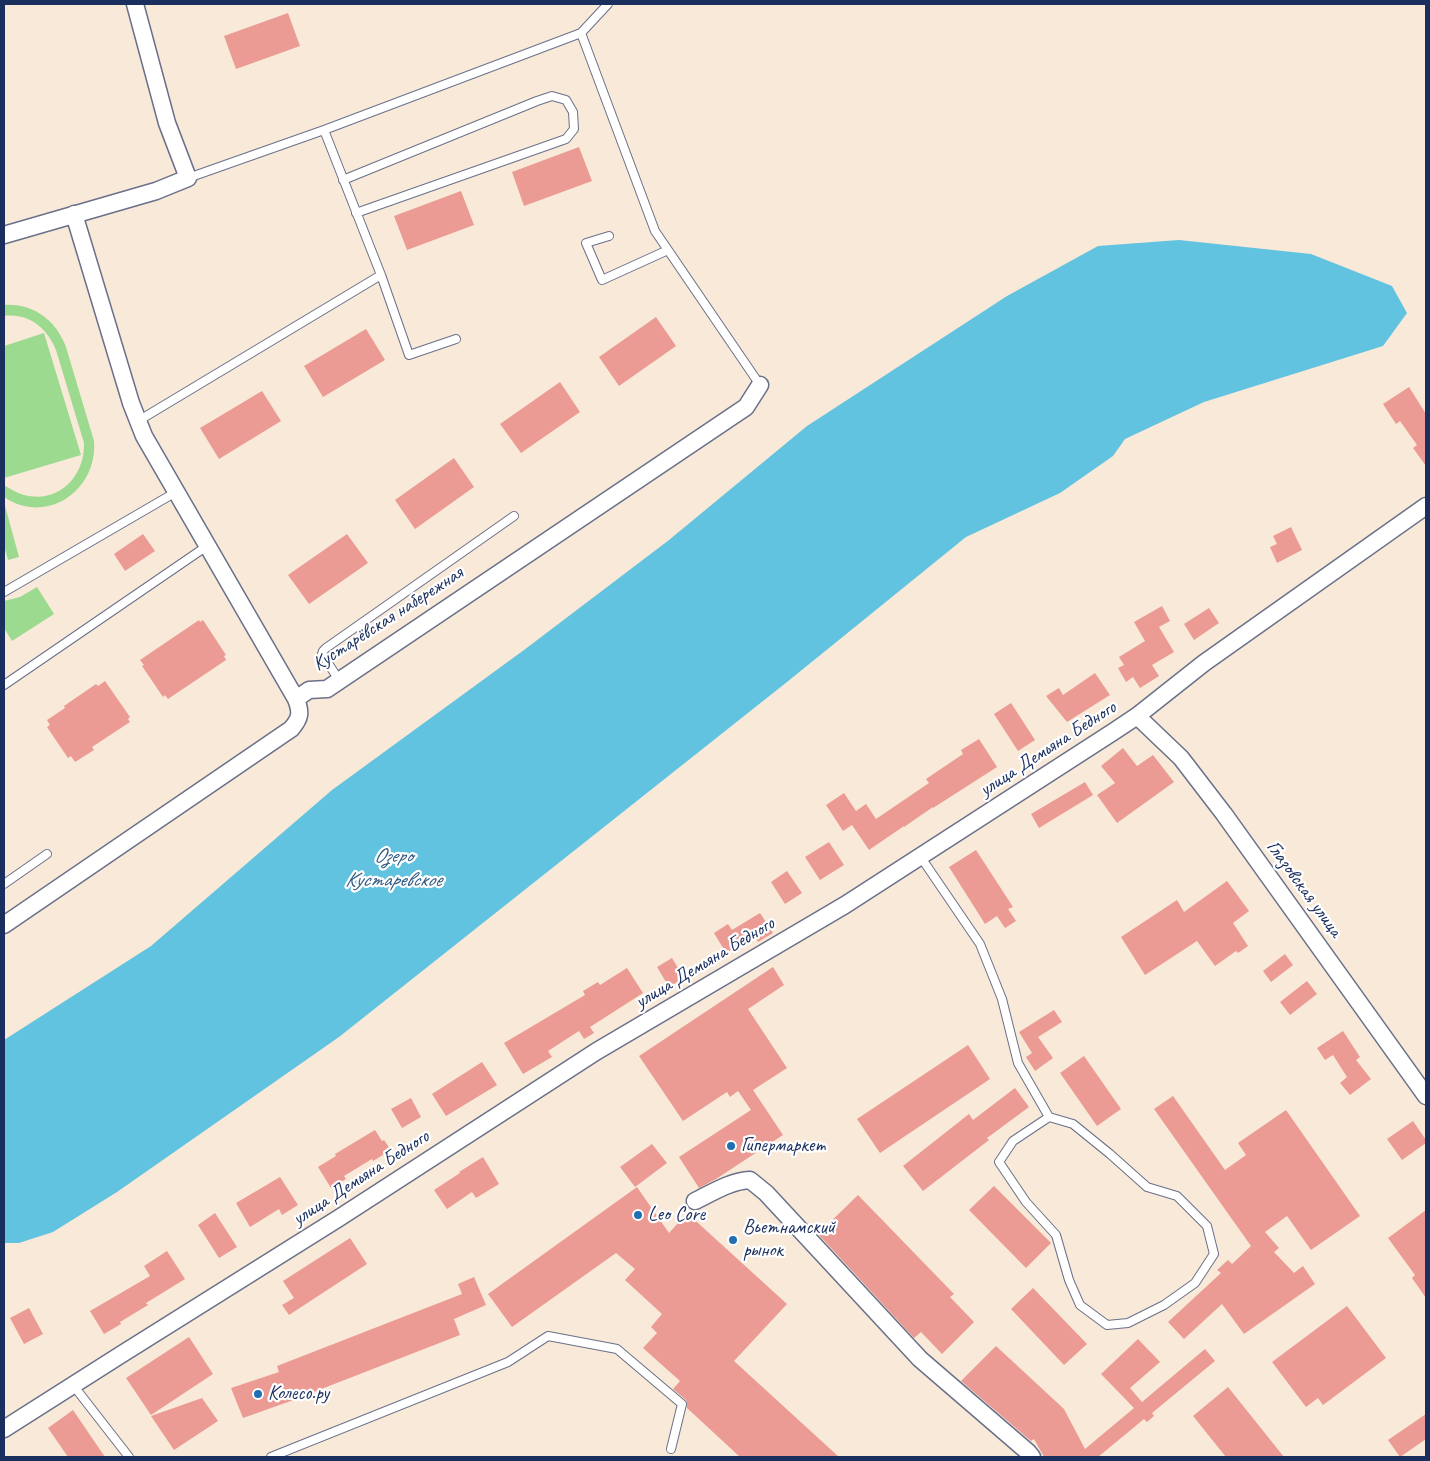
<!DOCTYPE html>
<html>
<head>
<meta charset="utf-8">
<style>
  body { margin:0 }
  #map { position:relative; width:1430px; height:1461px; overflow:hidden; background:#f9e9d8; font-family:Caveat,sans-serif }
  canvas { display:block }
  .frame { position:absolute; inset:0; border:5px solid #1b2f5e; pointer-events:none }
</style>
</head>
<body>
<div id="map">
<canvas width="1430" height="1461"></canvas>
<div class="frame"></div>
</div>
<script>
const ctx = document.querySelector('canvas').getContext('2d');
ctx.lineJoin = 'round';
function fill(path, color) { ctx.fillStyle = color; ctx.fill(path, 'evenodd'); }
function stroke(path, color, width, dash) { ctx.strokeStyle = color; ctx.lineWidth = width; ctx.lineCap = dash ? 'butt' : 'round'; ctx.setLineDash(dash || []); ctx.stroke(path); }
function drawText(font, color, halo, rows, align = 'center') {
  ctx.font = font + ' Caveat,sans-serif'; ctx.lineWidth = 4.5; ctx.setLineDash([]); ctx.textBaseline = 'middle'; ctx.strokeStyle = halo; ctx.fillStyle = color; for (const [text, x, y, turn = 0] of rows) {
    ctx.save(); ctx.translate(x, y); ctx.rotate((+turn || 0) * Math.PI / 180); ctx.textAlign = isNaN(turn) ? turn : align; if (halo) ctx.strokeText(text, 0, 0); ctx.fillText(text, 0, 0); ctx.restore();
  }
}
const green = new Path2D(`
  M4 305C33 303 56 320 66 347L94 441C98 490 47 526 4 497V485C10 489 17 493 24 495 59 504 85 476 84 443L56 350C47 328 29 313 4 316Z
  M44 333 81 455 4 478V346Z
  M4 502 19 557 8 560 4 546Z
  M37 587 54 614 12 641 4 628V601L20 597Z`);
const water = new Path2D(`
  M1179 240 1311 254 1392 286 1407 313 1383 346 1204 402 1125 439 1113 456 1060 493 966 537 787 682 339 1037 117 1192 53 1232 19 1243H4V1040L151 946 332 790 524 650 669 540 807 426 1007 296 1098 246Z`);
const building = new Path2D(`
  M288 13 300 46 236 69 224 36Z
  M579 147 592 181 524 206 512 172Z
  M461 191 474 225 407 250 394 216Z
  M656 317 676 346 619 386 599 357Z
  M366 329 385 360 323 397 304 366Z
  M560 382 580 412 521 453 500 424Z
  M1409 387 1426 414V466L1413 448 1417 445 1400 421 1396 424 1383 404Z
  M262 391 281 421 219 459 200 428Z
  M454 458 474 487 415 529 395 500Z
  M1291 527 1302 550 1277 563 1270 547 1277 544 1273 536Z
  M143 534 155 551 125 571 114 554Z
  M347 534 368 563 309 604 288 575Z
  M1162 606 1170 621 1159 627 1174 652 1152 665 1159 676 1140 688 1133 677 1126 682 1118 668 1124 665 1119 657 1145 641 1134 622Z
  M1209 608 1219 623 1194 640 1184 624Z
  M199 620 200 622 203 620 226 655 224 656 226 660 168 699 165 695 163 697 142 666 144 665 140 660Z
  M1095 673 1110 695 1067 722 1046 696 1059 688 1063 695Z
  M105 681 130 717 128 719 130 722 92 747 94 750 75 762 71 756 68 758 47 727 50 725 47 720 65 708 64 706 96 684 98 686Z
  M1011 703 1035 740 1018 751 994 714Z
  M979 739 997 767 933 808V807L904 827V826L869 850 852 825 843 831 826 805 844 793 856 811 866 804 876 819 929 783 926 779 963 754 961 750Z
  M1123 748 1137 766 1153 755 1174 782 1117 823 1097 795 1115 783 1101 766Z
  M1085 782 1093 795 1039 828 1031 814Z
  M829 842 844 865 820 880 805 857Z
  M976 850 1013 907 1008 909 1016 921 1005 928 997 916 985 924 949 867Z
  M787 871 802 893 785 904 771 882Z
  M1227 881 1249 911 1233 923 1248 946 1238 953 1236 951 1215 966 1197 941 1145 975 1121 937 1177 900 1184 912Z
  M760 913 773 933 758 942 754 936 726 953 714 933 728 924 732 930Z
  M1285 954 1293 965 1271 982 1263 971Z
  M672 958 684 978 669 987 657 967Z
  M773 967 784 985 748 1009 787 1068 753 1090 783 1135 716 1179 699 1188 679 1157 751 1110 738 1091 730 1097 727 1092 683 1121 639 1056Z
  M627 968 643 993 590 1027 594 1033 584 1039 579 1031 548 1051 552 1057 523 1074 504 1043 585 995 583 991 598 982 600 985Z
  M1307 981 1317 994 1290 1015 1280 1002Z
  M1054 1010 1062 1022 1038 1037 1053 1058 1035 1071 1026 1057 1032 1053 1019 1032Z
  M1343 1031 1360 1057 1356 1060 1371 1079 1350 1095 1340 1083 1347 1077 1333 1055 1325 1060 1317 1048Z
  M968 1045 990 1079 880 1153 857 1119Z
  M1084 1056 1121 1109 1097 1126 1060 1073Z
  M482 1062 497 1085 446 1116 432 1094Z
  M1015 1088 1029 1107 987 1138 989 1140 923 1191 903 1166 969 1114 973 1120Z
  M1173 1096 1225 1170 1246 1155 1238 1143 1286 1110 1360 1216 1311 1250 1287 1216 1265 1232 1279 1248 1274 1252 1294 1273 1303 1266 1315 1284 1244 1334 1222 1304 1184 1339 1168 1322 1221 1273 1217 1270 1228 1260 1232 1264 1251 1246 1154 1109Z
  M411 1098 421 1117 402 1128 391 1109Z
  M1413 1121 1426 1140V1143L1402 1160 1387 1139Z
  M375 1130 382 1141 384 1140 391 1150 373 1161 372 1159 344 1176 346 1179 331 1188 318 1167 336 1156 335 1154Z
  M652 1144 667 1163 635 1187 620 1167Z
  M483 1157 499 1184 476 1198 472 1192 447 1209 434 1190 460 1173 459 1172Z
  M280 1177 298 1205 282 1215 279 1209 250 1227 236 1203Z
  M994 1186 1051 1243 1026 1268 969 1210Z
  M637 1187 669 1233 687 1213 787 1304 734 1361 839 1457H740L687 1408V1403L686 1400 673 1389 680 1381 643 1348 657 1333 651 1327 662 1314 625 1280 635 1269 616 1253 512 1327 488 1294Z
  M858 1195 954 1294 950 1297 974 1322 942 1354 921 1332 914 1338 818 1234Z
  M1426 1210V1298L1412 1278 1415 1275 1388 1238Z
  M215 1213 237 1247 219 1258 198 1225Z
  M350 1238 367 1264 289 1315 282 1305 294 1298 283 1281Z
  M167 1251 185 1279 146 1303 148 1305 120 1322 121 1324 104 1334 90 1311 150 1276 144 1266Z
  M474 1277 486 1305 454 1319 460 1335 288 1402 243 1418 231 1388 279 1372 277 1366 462 1294 458 1284Z
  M1033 1288 1087 1344 1064 1365 1011 1309Z
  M1347 1306 1386 1358 1323 1405 1318 1398 1306 1407 1272 1362Z
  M29 1308 43 1334 24 1344 10 1318Z
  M189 1337 213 1374 151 1415 126 1378Z
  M1138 1339 1160 1362 1130 1388 1142 1402 1205 1349 1215 1361 1152 1413 1154 1416 1147 1422 1144 1419 1098 1457H1044L1034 1439 1031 1441 961 1381 996 1346 1064 1409 1085 1449 1134 1408 1101 1374Z
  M1228 1387 1284 1457H1226L1193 1416Z
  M202 1398 218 1421 174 1450 151 1416Z
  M73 1410 105 1457H68L48 1428Z
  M1426 1414V1439L1400 1457 1388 1440Z`);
const lane = new Path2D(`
  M581 33 655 231 760 385
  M324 130 381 275 409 355 456 339
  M188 178 324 130 581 33 608 4
  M343 180 537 101 552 96 566 100 573 112 574 129 566 139 356 213
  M609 236 586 243 602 280 668 250
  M138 421 381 275
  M4 592 176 492
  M339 680 322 654 323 651 326 648 514 516
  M4 685 207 546
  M920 856 980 944 1002 999 1018 1063 1049 1117 1073 1124 1110 1154 1147 1187 1177 1196 1207 1226 1214 1254 1195 1283 1164 1305 1128 1323 1107 1325 1080 1305 1069 1280 1056 1235 1026 1202 999 1162 1013 1141 1049 1117
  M4 884 47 854
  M73 1385 129 1457
  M271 1457 508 1362 548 1336 617 1349 682 1404 671 1449`);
const street = new Path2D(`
  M74 214 131 403 144 436 296 699
  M4 235 156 191 188 178 167 123 135 4
  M1137 716 1181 758 1224 814 1426 1096
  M4 925 291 729C301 718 301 712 296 699L309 690 327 689 746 407 760 385
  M695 1201C712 1193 730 1181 750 1180L766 1193 920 1359 1028 1452 1032 1457
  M4 1429 122 1354 339 1218 597 1051 845 905 1113 732 1137 716 1204 663 1426 506`);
const markers = [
  [731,1146,5,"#1f6fb2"],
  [638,1215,5,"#1f6fb2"],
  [733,1240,5,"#1f6fb2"],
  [258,1394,5,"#1f6fb2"]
];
const streetNames = [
  ["Кустарёвская набережная",388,619,-33],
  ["улица Демьяна Бедного",1048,749,-33],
  ["Глазовская улица",1304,889,54],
  ["улица Демьяна Бедного",705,963,-31],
  ["улица Демьяна Бедного",361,1178,-33]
];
const poiNames = [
  ["Гипермаркет",741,1146],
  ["Leo Core",648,1215],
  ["Вьетнамский",743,1228],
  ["рынок",743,1251],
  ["Колесо.ру",268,1394]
];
const waterNames = [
  ["Озеро",393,856],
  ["Кустаревское",393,880]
];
fill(green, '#9cda90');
fill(water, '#62c3e0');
fill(building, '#eb9b93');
stroke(lane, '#697089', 10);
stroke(street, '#697089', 19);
stroke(lane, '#fff', 8);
stroke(street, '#fff', 16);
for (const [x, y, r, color] of markers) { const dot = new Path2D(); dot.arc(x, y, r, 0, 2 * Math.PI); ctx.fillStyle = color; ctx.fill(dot); stroke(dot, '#fff', 2); }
drawText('20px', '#1b2f5e', '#fff', streetNames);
drawText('20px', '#1b2f5e', '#fff', poiNames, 'left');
drawText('italic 21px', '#305b85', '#fff', waterNames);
</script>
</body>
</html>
